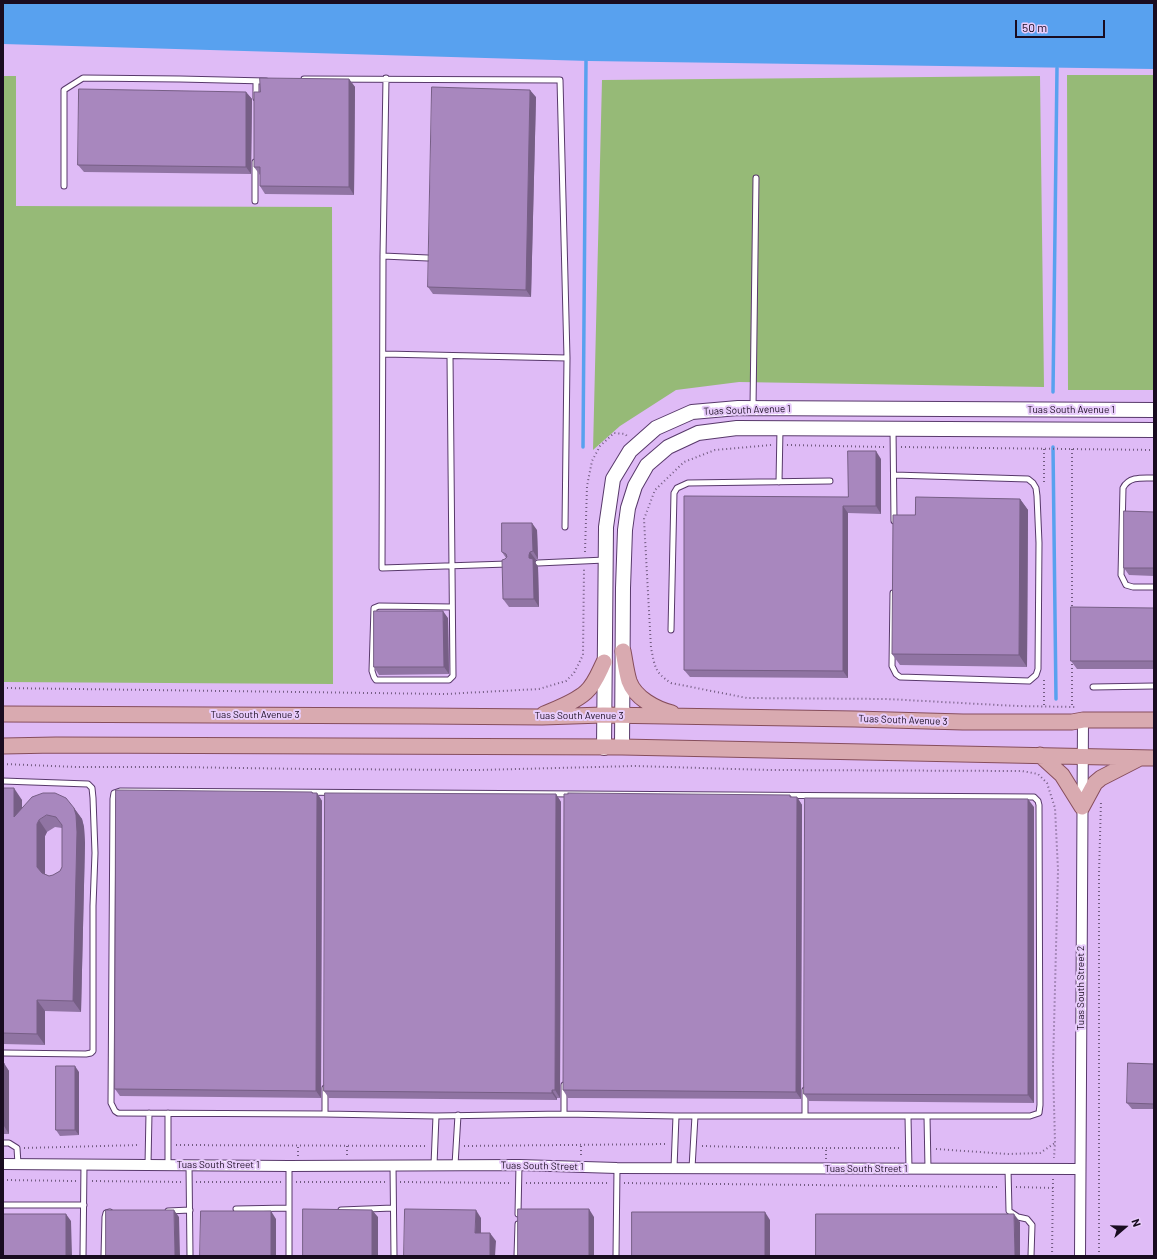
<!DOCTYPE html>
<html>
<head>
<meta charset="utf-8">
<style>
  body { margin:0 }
  #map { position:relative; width:1157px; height:1259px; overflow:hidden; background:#dfbbf6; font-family:Barlow,sans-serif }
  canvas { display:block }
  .frame { position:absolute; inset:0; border:4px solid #190c20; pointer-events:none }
  .north { position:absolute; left:1105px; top:1207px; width:40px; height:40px; -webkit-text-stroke:3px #e8ccfb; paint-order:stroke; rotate:70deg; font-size:11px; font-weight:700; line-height:16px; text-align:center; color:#190c20 }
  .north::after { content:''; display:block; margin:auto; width:14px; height:18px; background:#190c20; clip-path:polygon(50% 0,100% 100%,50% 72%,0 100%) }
  .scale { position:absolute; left:1015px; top:20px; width:90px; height:18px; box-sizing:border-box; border:2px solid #190c20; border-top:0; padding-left:5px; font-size:12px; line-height:14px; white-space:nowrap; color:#190c20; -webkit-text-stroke:3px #e8ccfb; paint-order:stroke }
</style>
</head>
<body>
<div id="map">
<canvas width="1157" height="1259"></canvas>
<div class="frame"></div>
<div class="north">N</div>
<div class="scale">50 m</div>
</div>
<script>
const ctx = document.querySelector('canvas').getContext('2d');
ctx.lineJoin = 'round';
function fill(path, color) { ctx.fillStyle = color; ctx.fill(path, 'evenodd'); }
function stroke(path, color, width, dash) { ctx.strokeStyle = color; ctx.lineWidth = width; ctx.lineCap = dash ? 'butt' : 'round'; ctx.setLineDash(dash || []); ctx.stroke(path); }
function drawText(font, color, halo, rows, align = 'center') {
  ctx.font = font + ' Barlow,sans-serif'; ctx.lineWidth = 4; ctx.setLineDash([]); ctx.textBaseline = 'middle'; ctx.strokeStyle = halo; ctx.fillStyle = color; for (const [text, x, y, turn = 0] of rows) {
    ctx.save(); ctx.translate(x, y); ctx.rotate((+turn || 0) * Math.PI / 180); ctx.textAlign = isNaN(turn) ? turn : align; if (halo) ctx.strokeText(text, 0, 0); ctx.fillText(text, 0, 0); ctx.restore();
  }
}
const green = new Path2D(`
  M1067 75H1154V390H1068Z
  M3 76H16V206L332 207 333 684 3 682Z
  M1040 76 1044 387 739 382 676 390 620 426 593 450 602 80Z`);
const water = new Path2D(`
  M3 3H1154V69L589 61 3 44Z`);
const stream = new Path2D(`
  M1053 392 1057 68
  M583 447 586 61
  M1053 447 1056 699`);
const path = new Path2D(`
  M771 445 715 450 684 462 655 490 644 519 651 648C655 666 654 672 671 683L747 698 887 699 1017 706 1075 707
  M787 445 885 447
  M901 447 1154 450
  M1044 449V484
  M1072 449V610
  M585 552 587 486 592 461 600 446 614 433 625 434 627 436
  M1072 660V707
  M1044 680V706
  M3 688 445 694 539 689 566 681 574 673 583 655 584 569
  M3 764 77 767H175L309 769 479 770 635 766 768 770 1022 771 1038 774 1047 783 1055 808 1058 870 1053 1066 1055 1143 1054 1158
  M176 1145 428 1146
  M464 1146 668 1144
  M581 1146V1157
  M702 1146 783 1148H902
  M24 1148 140 1145
  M936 1149 1008 1154 1040 1153 1055 1143
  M347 1155V1146
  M298 1156V1145
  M826 1159V1148
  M3 1180 76 1181
  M92 1181 182 1182
  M196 1182H282
  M296 1182H386
  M400 1182 510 1183
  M526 1183H610
  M624 1183 1000 1187
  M1016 1187 1053 1188
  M1052 1256 1053 1179
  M1099 1256V873L1101 801`);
const lane = new Path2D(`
  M386 78 383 256 382 568 508 564
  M304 79 560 80 567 358 565 527
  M256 98V81
  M64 186V90L83 78 180 79 266 81
  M255 201V162
  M383 256 428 258
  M384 354 567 358
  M450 356C450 462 451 569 453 676L449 680H376L374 677 372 671 374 608 379 606 452 607
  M753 407 756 178
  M893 429 894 521
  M1154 478C1143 478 1129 476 1123 488L1121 575 1126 585 1133 587H1154
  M779 482 780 429
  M538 563 605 560
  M893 593 892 666 896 674 900 677 1029 681 1036 675 1038 669 1039 543 1037 496 1036 488 1033 483 1028 479 894 475
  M671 630 674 493 677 488 688 483 830 481
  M1093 687 1154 686
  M3 781 88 784 92 788 93 798 95 853 93 906V1051L91 1053 86 1054 3 1053
  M120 791 1034 797 1038 801 1039 805 1040 1105 1039 1113 1030 1116H676L564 1114 436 1116 325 1114 118 1113 115 1111 111 1103 113 799 114 793Z
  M168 1113V1165
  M325 1114V1088
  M564 1114V1085
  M805 1115V1090
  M908 1116 909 1169
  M927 1116 928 1169
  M3 1143H9L17 1148 18 1164
  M148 1165 149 1113
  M189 1165 190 1256
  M393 1165 394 1256
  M434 1165 436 1116
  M455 1165 458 1115
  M674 1168 676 1116
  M692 1168 695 1116
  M1008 1169 1009 1211 1018 1217 1027 1219 1032 1225 1031 1256
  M3 1205H84
  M236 1209 289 1208
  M341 1210 393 1208
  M168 1211 190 1210
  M518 1214 519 1165
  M83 1256 84 1164
  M104 1256 105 1217 106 1213 110 1212
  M289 1256V1166
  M517 1256 518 1224
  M616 1256 617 1168`);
const street = new Path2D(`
  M3 1164 289 1166 519 1165 617 1168 1080 1169
  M1080 1256 1083 720`);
const secondary = new Path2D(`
  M622 747 623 588 625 530 628 508 635 486 647 465 668 447 698 433 737 428 1154 430
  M604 748 606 527 613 479 630 451 656 428 692 412 738 408 1154 410`);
const primary = new Path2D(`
  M623 651C625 661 626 671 629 681 635 698 656 709 672 713
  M3 714 423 716 542 717 603 715 855 719 963 722H1072L1083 720H1154
  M544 714C558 708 575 702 586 692 595 684 599 672 604 662
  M3 746 56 745 622 747 1154 758
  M1040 755 1062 775 1082 807
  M1082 807 1095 783 1101 778 1138 759`);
const wall = new Path2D(`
  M349 79 355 87 354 195 265 194 260 186V175L254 167 260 92Z
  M246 92 252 99 251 174 84 172 78 165Z
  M536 97 531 297 433 294 428 287Z
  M881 459V514L848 513V678L690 677 684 670 848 497Z
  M1020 499 1028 510 1027 667 900 665 892 654Z
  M1154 512V576L1129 575 1124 568Z
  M537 530 538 559 536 560 535 562 538 567 539 607H509L503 599 505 559 506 558 502 552Z
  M1154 608V669H1077L1071 661Z
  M448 618 449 674 379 675 374 667Z
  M3 788 22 800V808H74L82 819 84 827 85 843 81 1012 45 1011V1045L3 1044ZM55 827 62 828V867L60 871 53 875 49 876 45 874V836L47 832Z
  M312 792 313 793H317L322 801 321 1098 120 1096 115 1089Z
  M556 794 561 802 560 1098H557V1100L329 1098 324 1091Z
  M790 795 792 797H797L802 805 801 1099 568 1098 563 1090Z
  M1034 807V1103L809 1101 804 1094Z
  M3 1063 9 1071V1134H3Z
  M1154 1064V1109H1132L1127 1103Z
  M79 1072V1135L60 1136 56 1130Z`);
const shadedWall = new Path2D(`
  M349 79 355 87 354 195 349 187Z
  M530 90 536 97 531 297 526 290Z
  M246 92 252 99 251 174 246 167Z
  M876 451 881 459V514L876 506Z
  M1020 499 1028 510 1027 667 1019 655Z
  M843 506 848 513V678L843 671Z
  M532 523 537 530 538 559 533 551Z
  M530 552 536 560 535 562 538 567 539 607 534 599 529 558V555Z
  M443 611 448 618 449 674 444 667Z
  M14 788 22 800V828L14 817Z
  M312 792 317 798V793L322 801 321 1098 316 1091Z
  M556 794 561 802 560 1098 555 1090Z
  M797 797 802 805 801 1099 796 1092Z
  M1028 799 1034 807V1103L1028 1095Z
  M74 808 82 819 84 827 85 843 81 1012 73 1001Z
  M39 820 47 832 45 836V878L37 867V824Z
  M37 1000 45 1011V1045L37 1034Z
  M4 1063 9 1071V1134L4 1126Z
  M75 1066 79 1072V1135L75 1130Z
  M552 1090 557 1098V1100L552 1093Z
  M589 1209 594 1217V1256H589Z
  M174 1210 179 1217 180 1256H175Z
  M372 1210 378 1217V1256H372Z
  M476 1210 481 1218V1240L475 1233Z
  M271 1211 276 1219V1256H271Z
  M765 1212 770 1220V1256H765Z
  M66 1214 71 1221 72 1256H66Z
  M1014 1214 1020 1222V1256H1015Z
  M490 1233 496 1241 495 1256H490Z`);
const building = new Path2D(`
  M260 78 349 79V187L260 186V167H254V92H260Z
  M432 87 530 90 526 290 428 287Z
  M79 89 246 92V167L78 165Z
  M848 451H876V506H843V671L684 670V496L848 497Z
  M916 497 1020 499 1019 655 892 654 893 515H915Z
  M1124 511 1154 512V568H1124Z
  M502 523H532L533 551 530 552 529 555V558L533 559 534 599H503L502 560 505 559 507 557 506 554 502 552Z
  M1071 607 1154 608V661H1071Z
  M374 611H443L444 667H374Z
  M3 788H14V817L32 797 43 793H55L66 798 74 808 76 815 77 832 73 1001 37 1000V1034L3 1033ZM47 815 56 817 62 825V867L60 871 53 875 49 876 42 873 37 867V824L39 820Z
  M116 790 312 792V793H317L316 1091 115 1089Z
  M325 793 556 794 555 1090H552V1093L324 1091Z
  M568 793 790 795V797H797L796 1092 563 1090 564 794H568Z
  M805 798 1028 799V1095L804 1094Z
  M3 1063H4V1126H3Z
  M1128 1063 1154 1064V1104L1127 1103Z
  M56 1066H75V1130H56Z
  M303 1209 372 1210V1256H303Z
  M405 1209 476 1210 475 1233H490V1256H404Z
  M518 1209H589V1256H518Z
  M106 1210H174L175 1256H106Z
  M201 1211H271V1256H200Z
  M632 1212H765V1256H632Z
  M3 1214H66V1256H3Z
  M816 1214H1014L1015 1256H816Z`);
const streetNames = [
  ["Tuas South Avenue 1",747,410,-2],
  ["Tuas South Avenue 1",1071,410],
  ["Tuas South Avenue 3",255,715],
  ["Tuas South Avenue 3",579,716],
  ["Tuas South Avenue 3",903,720,2],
  ["Tuas South Street 2",1081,988,-90],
  ["Tuas South Street 1",218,1165],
  ["Tuas South Street 1",542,1166,1],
  ["Tuas South Street 1",866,1169]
];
fill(green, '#96ba77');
fill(water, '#58a1ef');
stroke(stream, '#58a1ef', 3.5);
stroke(lane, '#58396b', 7);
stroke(street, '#58396b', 12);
stroke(secondary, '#58396b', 16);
stroke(primary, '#864e5c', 17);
stroke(path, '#725b81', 2, [1, 3]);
stroke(lane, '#fff', 5);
stroke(street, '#fff', 10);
stroke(secondary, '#fff', 14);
stroke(primary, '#d9aab0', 15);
fill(wall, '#9074a3');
fill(shadedWall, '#765e85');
fill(building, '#a887be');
stroke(building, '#765e85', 1);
drawText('10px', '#190c20', '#e8ccfb', streetNames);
</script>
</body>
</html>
